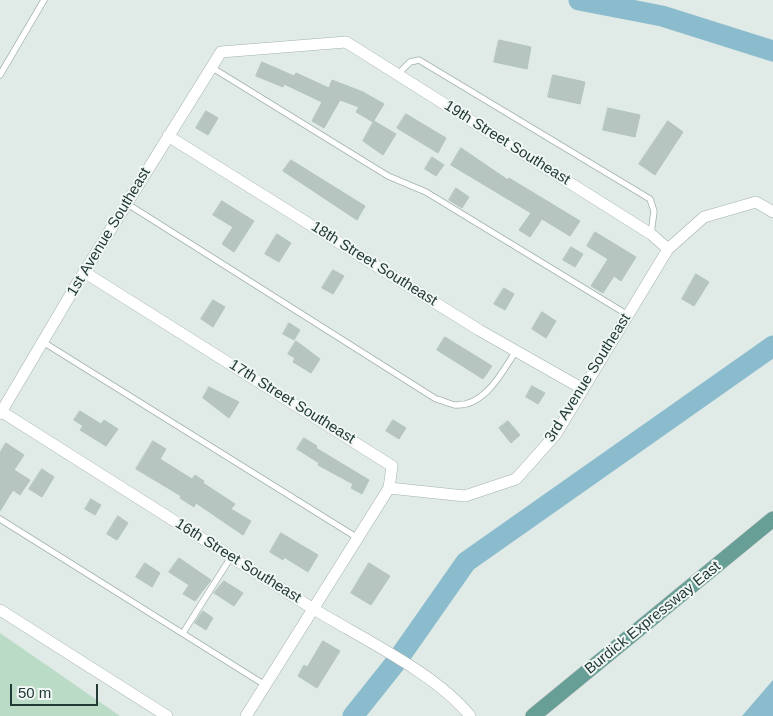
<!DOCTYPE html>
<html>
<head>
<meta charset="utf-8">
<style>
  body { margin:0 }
  #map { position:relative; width:773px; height:716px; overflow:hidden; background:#e0eae7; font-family:Arial,sans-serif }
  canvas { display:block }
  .scale { position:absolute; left:10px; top:684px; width:88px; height:22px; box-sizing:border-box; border:2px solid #223a36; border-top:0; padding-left:6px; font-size:15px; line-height:18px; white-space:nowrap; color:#223a36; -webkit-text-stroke:4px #f1f7f5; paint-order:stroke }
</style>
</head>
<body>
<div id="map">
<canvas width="773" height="716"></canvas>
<div class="scale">50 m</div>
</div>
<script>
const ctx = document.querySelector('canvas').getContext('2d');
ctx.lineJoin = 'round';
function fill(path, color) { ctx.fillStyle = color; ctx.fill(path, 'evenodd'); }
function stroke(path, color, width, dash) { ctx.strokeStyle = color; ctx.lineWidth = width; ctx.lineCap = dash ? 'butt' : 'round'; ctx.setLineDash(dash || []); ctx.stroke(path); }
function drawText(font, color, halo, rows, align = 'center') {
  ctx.font = font + ' Arial,sans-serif'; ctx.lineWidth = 4; ctx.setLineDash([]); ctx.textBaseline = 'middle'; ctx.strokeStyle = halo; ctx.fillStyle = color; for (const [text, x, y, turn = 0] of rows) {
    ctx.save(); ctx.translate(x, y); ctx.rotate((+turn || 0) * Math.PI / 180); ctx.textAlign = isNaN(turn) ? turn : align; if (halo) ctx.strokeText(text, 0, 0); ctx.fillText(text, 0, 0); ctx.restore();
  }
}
const green = new Path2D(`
  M0 633 120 716H0Z`);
const water = new Path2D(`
  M773 680V716H742Z`);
const river = new Path2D(`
  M579 0 662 16 773 51
  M353 716 396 662 466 562 773 346`);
const building = new Path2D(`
  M499 40 531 47 527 69 494 62Z
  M262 62 294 76 296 73 329 88 332 80 363 92 384 104 373 122 356 112 359 107 340 100 324 128 312 121 322 102 284 84 283 87 256 76Z
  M553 75 585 82 580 104 548 97Z
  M608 108 640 115 635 137 603 130Z
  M206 111 218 118 208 135 196 128Z
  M406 114 446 138 438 153 397 128Z
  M374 121 396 134 383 155 363 141Z
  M668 121 683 132 655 175 639 164Z
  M461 148 508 180 509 178 580 221 570 236 542 219 530 237 519 230 531 213 451 165Z
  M432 157 444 165 436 176 425 169Z
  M291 160 365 206 357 220 283 171Z
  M456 188 469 197 462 208 449 200Z
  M222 201 254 221 234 252 222 244 233 227 213 215Z
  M595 232 636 257 621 281 614 276 603 293 591 286 608 259 587 246Z
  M277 234 291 243 279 262 265 254Z
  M571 247 583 254 575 267 563 260Z
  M333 270 344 276 333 294 322 288Z
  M696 274 709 282 694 306 682 299Z
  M504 288 514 294 505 310 494 304Z
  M213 300 225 307 213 327 201 319Z
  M542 312 556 321 546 338 532 329Z
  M289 323 300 330 294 340 283 334Z
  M445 337 492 366 483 379 437 350Z
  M296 341 320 359 311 373 293 362 295 358 288 354Z
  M532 386 545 393 538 404 526 397Z
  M209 387 239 402 229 418 203 398Z
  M80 411 101 424 104 420 118 429 106 446 80 430 83 426 74 420Z
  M393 420 406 428 399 439 386 431Z
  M508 421 520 435 511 443 499 428Z
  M304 438 317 446 316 448 369 480 362 494 351 488 353 484 318 465 319 463 297 449Z
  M153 441 166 449 160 459 192 479 195 475 204 481 203 483 235 504 231 509 251 521 243 535 196 503 194 507 180 498 181 496 136 469Z
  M6 443 24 455 14 470 30 480 20 495 13 490 0 511V453Z
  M42 469 54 477 42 497 29 489Z
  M91 499 101 505 95 515 85 509Z
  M118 516 128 523 117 540 107 534Z
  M281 533 318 555 308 572 284 557 283 560 270 552Z
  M179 558 211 580 195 601 183 594 189 585 169 572Z
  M145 563 160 573 152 587 136 577Z
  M369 563 390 576 371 605 351 593Z
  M224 581 243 593 234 606 214 593Z
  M203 611 213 618 206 630 195 623Z
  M323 641 340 651 317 688 298 676 304 665 307 667Z`);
const lane = new Path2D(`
  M211 67 388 176 426 192 628 315
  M398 74 410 62 419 60 650 199 654 211 651 234
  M0 75 44 0
  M126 203 436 399C442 400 449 404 455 405 485 407 502 372 516 351
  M43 342 356 537
  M0 519 265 685
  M183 633 231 557`);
const street = new Path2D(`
  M168 136 479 330 583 389
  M84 272 392 466 389 488 246 716
  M2 412C105 477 208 543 312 608 359 637 436 673 470 716
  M0 414 75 287 221 52 346 42 651 234 668 249
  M389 488 465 496 516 479 556 434 668 249 704 217 756 202 773 212
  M0 610 167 716`);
const primary = new Path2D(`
  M533 716 773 519`);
const streetNames = [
  ["19th Street Southeast",507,143,32],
  ["1st Avenue Southeast",109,232,-59],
  ["18th Street Southeast",374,264,32],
  ["3rd Avenue Southeast",588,378,-58],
  ["17th Street Southeast",292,402,32],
  ["16th Street Southeast",238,561,32],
  ["Burdick Expressway East",653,618,-39]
];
fill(green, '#badbc6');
fill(water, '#8bbccd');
stroke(river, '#8bbccd', 21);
fill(building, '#b6c5c0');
stroke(building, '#b3c4be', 1);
stroke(lane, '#a3b2ae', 7);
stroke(street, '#a3b2ae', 12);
stroke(primary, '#bdc4c3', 16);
stroke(lane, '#fff', 5.5);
stroke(street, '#fff', 11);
stroke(primary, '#679e95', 15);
drawText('15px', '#223a36', '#f1f7f5', streetNames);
</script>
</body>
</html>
